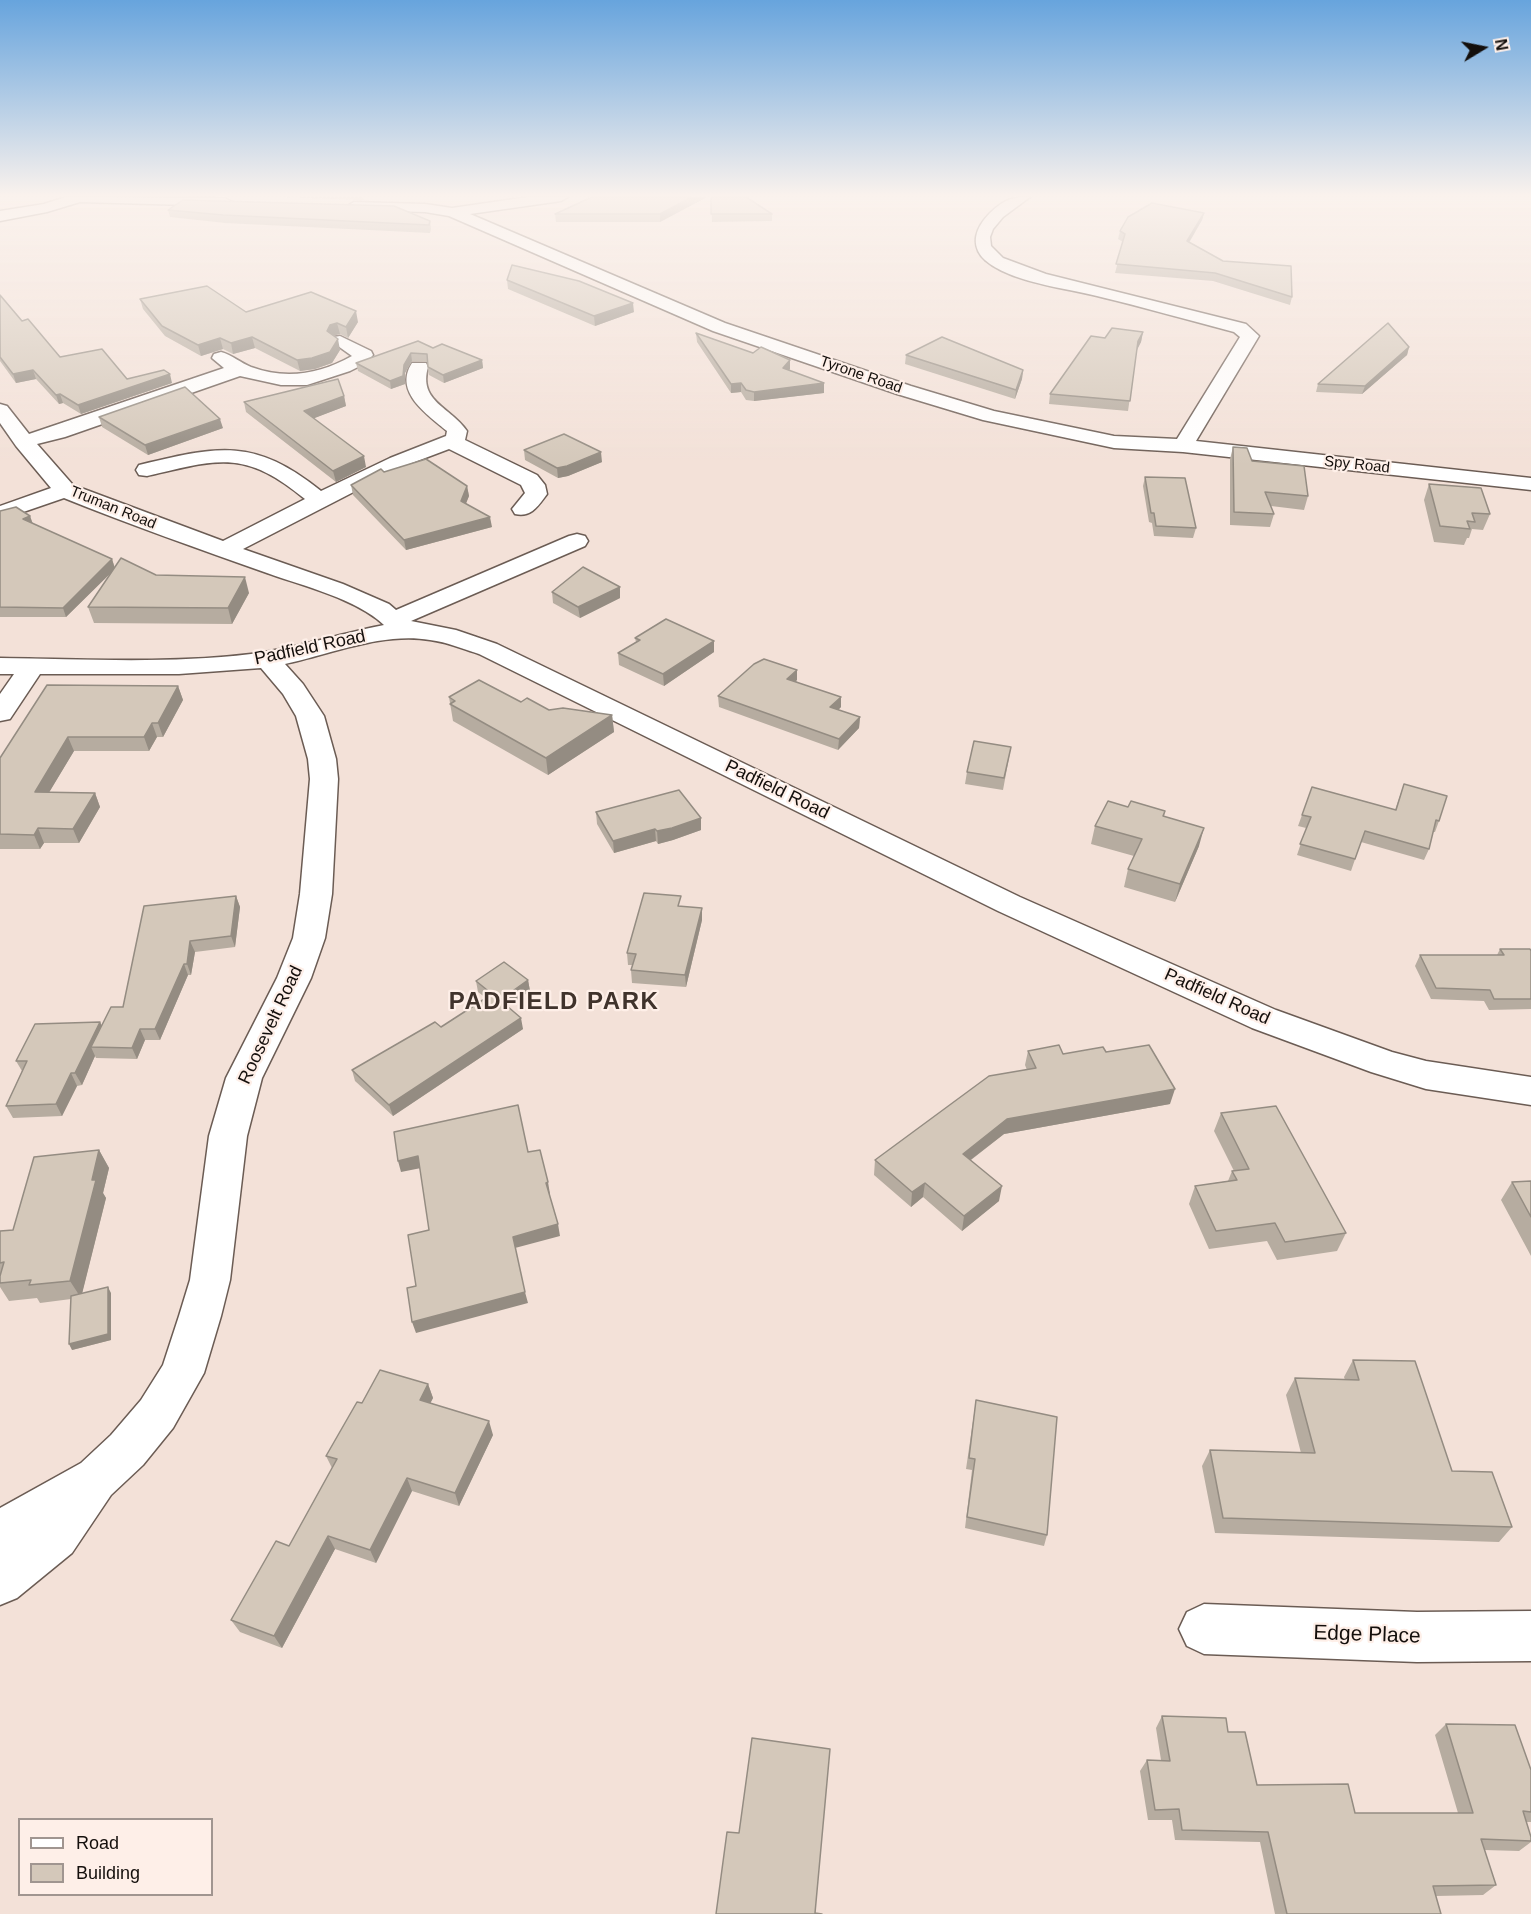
<!DOCTYPE html>
<html>
<head>
<meta charset="utf-8">
<style>
  body { margin:0 }
  #map { position:relative; width:1531px; height:1914px; overflow:hidden; background:#f3e1d8; font-family:Helvetica,sans-serif }
  canvas { display:block }
  .legend { position:absolute; left:18px; top:1818px; width:195px; height:78px; box-sizing:border-box; background:#feefe8; border:2px solid #a09590; margin:0; padding:8px 10px; list-style:none; font-size:18px; color:#140f0c }
  .legend li { display:flex; align-items:center; gap:12px; height:30px }
  .legend b { width:30px; border:2px solid #a09590 }
  .north { position:absolute; left:1453px; top:18px; width:60px; height:60px; -webkit-text-stroke:4px #feefe8; paint-order:stroke; rotate:80deg; font-size:16px; font-weight:700; line-height:24px; text-align:center; color:#140f0c }
  .north::after { content:''; display:block; margin:auto; width:21px; height:27px; background:#140f0c; clip-path:polygon(50% 0,100% 100%,50% 72%,0 100%) }
</style>
</head>
<body>
<div id="map">
<canvas width="1531" height="1914"></canvas>
<ul class="legend">
<li><b style="height:8px;background:#fff"></b>Road</li>
<li><b style="height:16px;background:#d4c8ba"></b>Building</li>
</ul>
<div class="north">N</div>
</div>
<script>
const ctx = document.querySelector('canvas').getContext('2d');
ctx.lineJoin = 'round';
function stroke(path, color, width, dash) { ctx.strokeStyle = color; ctx.lineWidth = width; ctx.lineCap = dash ? 'butt' : 'round'; ctx.setLineDash(dash || []); ctx.stroke(path); }
function fill(path, color) { ctx.fillStyle = color; ctx.fill(path, 'evenodd'); }
function drawText(font, color, halo, rows, align = 'center') {
  ctx.font = font + ' Helvetica,sans-serif'; ctx.lineWidth = 4.5; ctx.setLineDash([]); ctx.textBaseline = 'middle'; ctx.strokeStyle = halo; ctx.fillStyle = color; for (const [text, x, y, turn = 0] of rows) {
    ctx.save(); ctx.translate(x, y); ctx.rotate((+turn || 0) * Math.PI / 180); ctx.textAlign = isNaN(turn) ? turn : align; if (halo) ctx.strokeText(text, 0, 0); ctx.fillText(text, 0, 0); ctx.restore();
  }
}
const minor = new Path2D(`
  M66 197 225 198 232 202 225 206 80 202 47 212 0 221V211L44 204Z
  M528 197H568L561 201 470 214 725 323 911 386 994 411 1114 436 1177 439 1240 337 1234 332C1188 320 1143 307 1097 296 1065 288 1010 282 985 260 969 245 976 227 990 213 1004 200 1011 197 1030 197L1003 217 993 229 990 237 991 246 1003 258 1046 274 1246 324 1259 336 1196 441 1531 478V490L1183 452 1114 448 983 420 897 394 713 331 449 216 425 212 354 210 347 206 354 202 425 204 452 208Z
  M340 336 371 351 373 355 366 363 350 371 307 385H281L240 376 65 437 37 444 73 485 223 541 305 499C244 449 219 459 147 476L139 475 136 470 139 465C218 446 254 437 321 491L390 458 446 436 447 431C428 415 393 392 412 363H426L428 367C418 402 451 407 467 431L465 440 537 475 545 485 547 494C538 506 531 518 515 514L512 509 525 493 521 485 449 449 404 466 243 549 343 584 389 604 396 610 569 536 577 534 585 536 588 541 585 546 411 621 456 630 497 644 1020 897 1276 1010 1392 1052 1426 1061 1531 1077V1105L1426 1089 1371 1072 1252 1028 998 911 479 654C463 649 447 642 430 640 382 632 332 654 285 664L303 684 324 716 336 759 338 779 332 894 325 938 311 978 262 1078 247 1136 230 1280 221 1316 204 1373 173 1428 143 1465 111 1495 72 1553 17 1598 0 1605V1508L81 1463 111 1435 141 1400 163 1365 179 1316 190 1280 209 1136 226 1078 277 978 293 938 300 894 310 779 308 759 296 716 283 694 261 668 179 674H40L10 719 0 721V694L14 674H0V658C83 659 168 664 251 654 296 648 339 634 384 625 357 599 303 586 267 573 199 549 131 525 64 498L0 520V506L51 488 16 446 0 423V404L7 406 29 434 224 368 212 358 214 354 221 352C232 355 241 363 251 367 286 380 320 374 352 356L331 341 334 337Z
  M1204 1604 1417 1612 1531 1611V1661L1417 1662 1204 1654 1187 1646 1179 1629 1187 1612Z`);
const wall = new Path2D(`
  M279 197H363L364 200Z
  M707 197 660 222H556L555 214Z
  M711 197 772 214V221L712 222Z
  M168 210 430 221 431 229 430 233 225 223 170 217Z
  M1204 213 1202 220 1189 243 1292 297 1290 305 1213 281 1115 273 1123 242 1118 239 1120 231Z
  M507 280 634 312 595 326 508 289Z
  M0 295 22 321 60 357 127 379 172 383 81 414 63 403 59 404 36 379 16 383 0 361Z
  M140 299 246 312 358 322 348 338 340 334 333 335 340 350 332 363 315 369 300 371 255 348 233 354 223 349 201 356 165 336 143 309Z
  M1143 332 1141 342 1137 349 1128 411 1049 404 1050 394 1105 338Z
  M696 333 753 353 790 360V369L789 370 824 393 754 401 746 400 741 392 731 393 697 342Z
  M1409 347 1407 355 1362 394 1316 392 1318 384Z
  M433 348 482 360 483 368 444 383 429 375 427 362 412 361 405 373V384L391 389 358 371 356 363Z
  M906 355 1023 370 1022 379 1015 399 905 364Z
  M344 396 346 406 314 418 366 467 336 482 246 412 244 402Z
  M99 417 223 428 148 455 102 427Z
  M1233 447 1252 461 1308 496 1304 510 1271 506 1274 514 1270 527 1230 525V459Z
  M524 450 602 462 568 476 558 478 525 460Z
  M384 472 467 486 469 496 466 503 492 527 406 550 353 495 351 485Z
  M1145 477 1196 528 1193 538 1154 536 1152 523 1149 522 1143 486Z
  M1429 484 1490 514 1483 530 1472 529 1469 538H1467L1464 545 1434 542 1424 500Z
  M0 511 30 516 33 524 112 559 115 568 249 593 232 624 94 623 88 607 112 571 66 617H0Z
  M552 592 620 598 580 618 553 603Z
  M635 638 714 652 664 686 619 665 618 653 636 642Z
  M797 680 796 681 841 707 838 710 860 717 859 728 838 750 719 707 718 696Z
  M178 686 183 700 163 737H157L149 751H74L49 792 95 793 100 807 79 843H44L40 849H0V758Z
  M449 697 521 702 549 710 612 715 614 732 548 775 453 721Z
  M1011 747 1003 790 965 784 967 772Z
  M1404 784 1439 821 1435 832H1433L1429 849 1424 860 1361 842 1351 871 1297 855 1306 828 1298 826 1302 815 1395 810Z
  M1128 807 1165 811 1164 817 1199 846 1175 902 1124 887 1128 869 1134 856 1091 844 1095 826Z
  M596 812 701 818V830L673 840 658 844 656 841 614 853 597 824Z
  M236 896 240 907 235 947 195 952 191 975H188L160 1040H145L137 1059 96 1058 95 1056 82 1085 77 1086 62 1116 13 1118 6 1106 22 1071 16 1061 100 1022 102 1026 123 1007Z
  M681 906 702 920 686 987 632 983 631 970 633 965H628L627 953Z
  M1500 949 1531 951V1009L1489 1010 1484 1001 1431 999 1415 966 1420 955H1497Z
  M528 980 530 991 508 1006 523 1029 393 1116 355 1081 352 1070 441 1027 486 998 478 992 476 981Z
  M1028 1051 1063 1054 1106 1052 1170 1104 1004 1134 971 1160 999 1201 962 1231 923 1197 911 1207 874 1175 875 1160 1027 1070 1025 1065Z
  M1221 1113 1346 1233 1337 1251 1277 1260 1267 1241 1209 1249 1189 1204 1195 1186 1228 1181 1232 1171H1234L1214 1131Z
  M99 1150 109 1168 103 1193 106 1198 82 1293H111V1340L72 1350 71 1299 40 1303 37 1298 9 1301 0 1287V1263L13 1230Z
  M1531 1181V1256L1501 1200 1512 1182Z
  M1353 1360 1452 1471 1512 1527 1499 1542 1215 1533 1202 1466 1210 1450 1301 1453 1286 1395 1295 1378 1345 1380 1344 1377Z
  M428 1384 433 1398 430 1403 493 1435 459 1506 412 1491 376 1563 335 1549 282 1648 240 1632 231 1620 289 1546 332 1468 326 1456 362 1403Z
  M976 1400 1047 1535 1044 1546 965 1528 972 1470 966 1469Z
  M1162 1716 1228 1732 1257 1785 1355 1813H1458L1435 1735 1446 1724 1531 1770V1822H1526L1531 1837V1842L1519 1851 1484 1850 1496 1885 1483 1895 1436 1896 1441 1914H1275L1260 1842 1175 1840 1172 1820H1148L1140 1771 1147 1760H1161L1156 1728Z`);
const shadedWall = new Path2D(`
  M692 197H707L660 222V214Z
  M1204 213 1202 220 1185 249 1187 241Z
  M633 303 634 312 595 326 594 316Z
  M356 311 358 322 348 338 346 327Z
  M337 323 340 334 332 336 327 331 330 325Z
  M1143 332 1141 342 1137 350 1138 341Z
  M252 337 255 348 233 354 231 343Z
  M220 338 223 349 201 356 198 345Z
  M338 339 340 350 332 363 315 369 300 371 297 360Z
  M1409 347 1407 355 1362 394 1365 386Z
  M411 353 412 361 405 373V384L391 389 390 381 404 365Z
  M482 360 483 368 444 383 443 375Z
  M790 360V369L783 377V368Z
  M33 370 36 379 16 383 13 374Z
  M1023 370 1022 379 1015 399 1016 390Z
  M170 374 172 383 81 414 78 405Z
  M741 383V392L731 393V384Z
  M824 383V393L754 401V392Z
  M60 394 63 403 59 404 56 395Z
  M344 396 346 406 307 421 304 411Z
  M220 419 223 428 148 455 145 445Z
  M601 452 602 462 568 476 558 478 557 468Z
  M364 456 366 467 336 482 333 471Z
  M467 486 469 496 463 511 461 501Z
  M30 516 33 525 23 519Z
  M490 517 492 527 406 550 404 540Z
  M112 559 115 569 66 617 63 608Z
  M245 577 249 593 232 624 228 608Z
  M620 587V598L580 618 578 607Z
  M714 641V652L664 686 663 674Z
  M797 670V680L787 689V679Z
  M178 686 183 700 163 737 158 723Z
  M841 697V707L830 718V707Z
  M612 715 614 732 548 775 546 758Z
  M860 717 859 728 838 750 839 739Z
  M152 723 157 737 149 751 144 737Z
  M68 737 74 751 41 806 35 792Z
  M95 793 100 807 79 843 73 829Z
  M701 818V830L673 840 658 844 657 831Z
  M38 828 44 843 40 849 34 835Z
  M1204 828 1199 846 1175 902 1180 884Z
  M655 829 656 841 614 853 613 841Z
  M236 896 240 907 235 947 231 936Z
  M702 908V920L686 987 685 975Z
  M190 941 195 952 191 975 187 964Z
  M184 964 188 975 160 1040 155 1029Z
  M528 980 530 991 502 1010 500 1000Z
  M521 1018 523 1029 393 1116 389 1105Z
  M100 1022 106 1034 91 1047 95 1056 82 1085 75 1073Z
  M140 1029 145 1040 137 1059 132 1048Z
  M71 1073 77 1086 62 1116 56 1104Z
  M1175 1089 1170 1104 1004 1134 960 1168 963 1154 1007 1119Z
  M99 1150 109 1168 103 1193 106 1198 81 1298 70 1281 92 1180Z
  M418 1156 421 1168 401 1172 398 1161Z
  M548 1182 550 1194H548L546 1183Z
  M925 1183 923 1197 911 1207 912 1192Z
  M1002 1186 999 1201 962 1231 964 1216Z
  M558 1224 560 1236 515 1248 513 1237Z
  M108 1287 111 1293V1340L72 1350 69 1344Z
  M525 1292 528 1303 416 1333 412 1322Z
  M428 1384 433 1398 425 1414 420 1400Z
  M489 1421 493 1435 459 1506 455 1493Z
  M407 1478 412 1491 376 1563 370 1550Z
  M328 1536 335 1549 282 1648 274 1636Z`);
const building = new Path2D(`
  M592 197H692L660 214H555Z
  M711 197H746L772 214H711Z
  M183 200 394 206 430 221 429 225 223 215 168 210Z
  M1152 203 1204 213 1187 241 1223 261 1291 266 1292 297 1215 273 1116 264 1125 234 1120 231 1128 217Z
  M512 265 579 281 633 303 594 316 507 280Z
  M207 286 246 312 311 292 356 311 346 327 337 323 330 325 327 331 338 339 330 352 312 358 297 360 252 337 231 343 220 338 198 345 162 326 140 299Z
  M0 295 22 321 28 319 60 357 102 349 127 379 164 370 170 374 78 405 60 394 56 395 33 370 13 374 0 357Z
  M1388 323 1409 347 1365 386 1318 384Z
  M1112 328 1143 332 1138 341 1130 401 1050 394 1091 336 1105 338Z
  M696 333 753 353 761 347 790 360 783 368 824 383 754 392 746 390 741 383 731 384Z
  M942 337 1023 370 1016 390 906 355Z
  M418 341 433 348 442 344 482 360 443 375 428 367 427 354 411 353 404 365 403 376 390 381 356 363Z
  M338 379 344 396 304 411 364 456 333 471 244 402Z
  M185 387 220 419 145 445 99 417Z
  M564 434 601 452 567 466 557 468 524 450Z
  M1233 447 1247 448 1252 461 1304 466 1308 496 1265 492 1274 514 1234 512Z
  M426 459 467 486 461 501 490 517 404 540 351 485 381 469 384 472Z
  M1145 477 1185 478 1196 528 1156 526 1154 513H1151Z
  M1429 484 1481 488 1490 514 1472 513 1475 522 1467 521 1470 529 1440 526Z
  M16 507 30 516 23 519 112 559 63 608 0 607V511Z
  M121 558 156 575 245 577 228 608 88 607Z
  M583 567 620 587 578 607 552 592Z
  M666 619 714 641 663 674 618 653 640 640 635 638Z
  M764 659 797 670 787 679 841 697 830 707 860 717 839 739 718 696 754 664Z
  M479 680 521 702 527 698 549 710 563 708 612 715 546 758 450 704 455 701 449 697Z
  M47 685 178 686 158 723H152L144 737H68L35 792 95 793 73 829 38 828 34 835 0 834V758Z
  M974 741 1011 747 1004 778 967 772Z
  M1404 784 1447 796 1439 821 1436 820 1429 849 1365 831 1355 859 1300 844 1311 817 1302 815 1312 787 1396 810Z
  M679 790 701 818 672 828 657 831 655 829 613 841 596 812Z
  M1108 801 1128 807 1131 801 1165 811 1163 816 1204 828 1180 884 1128 869 1142 839 1095 826Z
  M644 893 681 896 678 906 702 908 685 975 631 970 636 954 627 953Z
  M236 896 231 936 190 941 187 964H184L155 1029H140L132 1048 91 1047 111 1007H123L144 906Z
  M1500 949H1530L1531 951V999H1494L1490 990 1436 988 1420 955H1504Z
  M504 962 528 980 500 1000 521 1018 389 1105 352 1070 435 1022 441 1027 492 994 476 981Z
  M100 1022 75 1073H71L56 1104 6 1106 27 1061H16L35 1024Z
  M1059 1045 1063 1054 1103 1047 1106 1052 1149 1045 1175 1089 1007 1119 963 1154 1002 1186 964 1216 925 1183 912 1192 875 1160 989 1076 1036 1068 1028 1051Z
  M518 1105 528 1152 540 1150 548 1182 546 1183 558 1224 513 1237 525 1292 412 1322 407 1288 416 1286 408 1235 429 1230 418 1156 398 1161 394 1132Z
  M1276 1106 1346 1233 1285 1242 1275 1223 1216 1231 1195 1186 1237 1180 1232 1171 1249 1169 1221 1113Z
  M99 1150 92 1180H96L70 1281 29 1285 31 1280 0 1283V1276L4 1262 0 1263V1231L13 1230 34 1157Z
  M1531 1181V1217L1512 1182Z
  M108 1287V1334L69 1344 71 1296Z
  M1353 1360 1415 1361 1452 1471 1492 1472 1512 1527 1223 1518 1210 1450 1315 1453 1295 1378 1359 1380Z
  M380 1370 428 1384 420 1400 489 1421 455 1493 407 1478 370 1550 328 1536 274 1636 231 1620 276 1541 289 1546 337 1459 326 1456 357 1402 362 1403Z
  M976 1400 1057 1417 1047 1535 967 1517 975 1459 969 1458Z
  M1162 1716 1226 1718 1228 1732H1245L1257 1785 1348 1784 1355 1813H1473L1446 1724 1515 1725 1531 1770V1812L1523 1811 1531 1837V1841L1481 1839 1496 1885 1433 1886 1441 1914H1287L1268 1832 1182 1830 1179 1809 1155 1810 1147 1760 1170 1761Z
  M752 1738 830 1749 815 1913 822 1914H716L727 1832 739 1833Z`);
const farStreetnames = [
  ["Tyrone Road",861,375,19],
  ["Spy Road",1357,465,6],
  ["Truman Road",113,508,22]
];
const streetNames = [
  ["Padfield Road",310,648,-12],
  ["Padfield Road",777,790,26],
  ["Padfield Road",1217,997,24],
  ["Roosevelt Road",271,1025,-65]
];
const nearStreetnames = [
  ["Edge Place",1367,1635,2]
];
const districtNames = [
  ["PADFIELD PARK",554,1002]
];
stroke(minor, '#6b5c54', 3);
fill(minor, '#fff');
fill(wall, '#b6aca0');
fill(shadedWall, '#948c82');
fill(building, '#d4c8ba');
stroke(building, '#948c82', 1.5);
const sky = ctx.createLinearGradient(0, 0, 0, 465);
sky.addColorStop(0, '#67a4dd');
sky.addColorStop(0.42, '#faf2ed');
sky.addColorStop(1, '#faf2ed00');
ctx.fillStyle = sky;
ctx.fillRect(0, 0, 1531, 465);
drawText('15px', '#140f0c', '#feefe8', farStreetnames);
drawText('18px', '#140f0c', '#feefe8', streetNames);
drawText('21px', '#140f0c', '#feefe8', nearStreetnames);
ctx.letterSpacing = '1.5px';
drawText('bold 24px', '#40332c', '#feefe8', districtNames);
ctx.letterSpacing = '0px';
</script>
</body>
</html>
